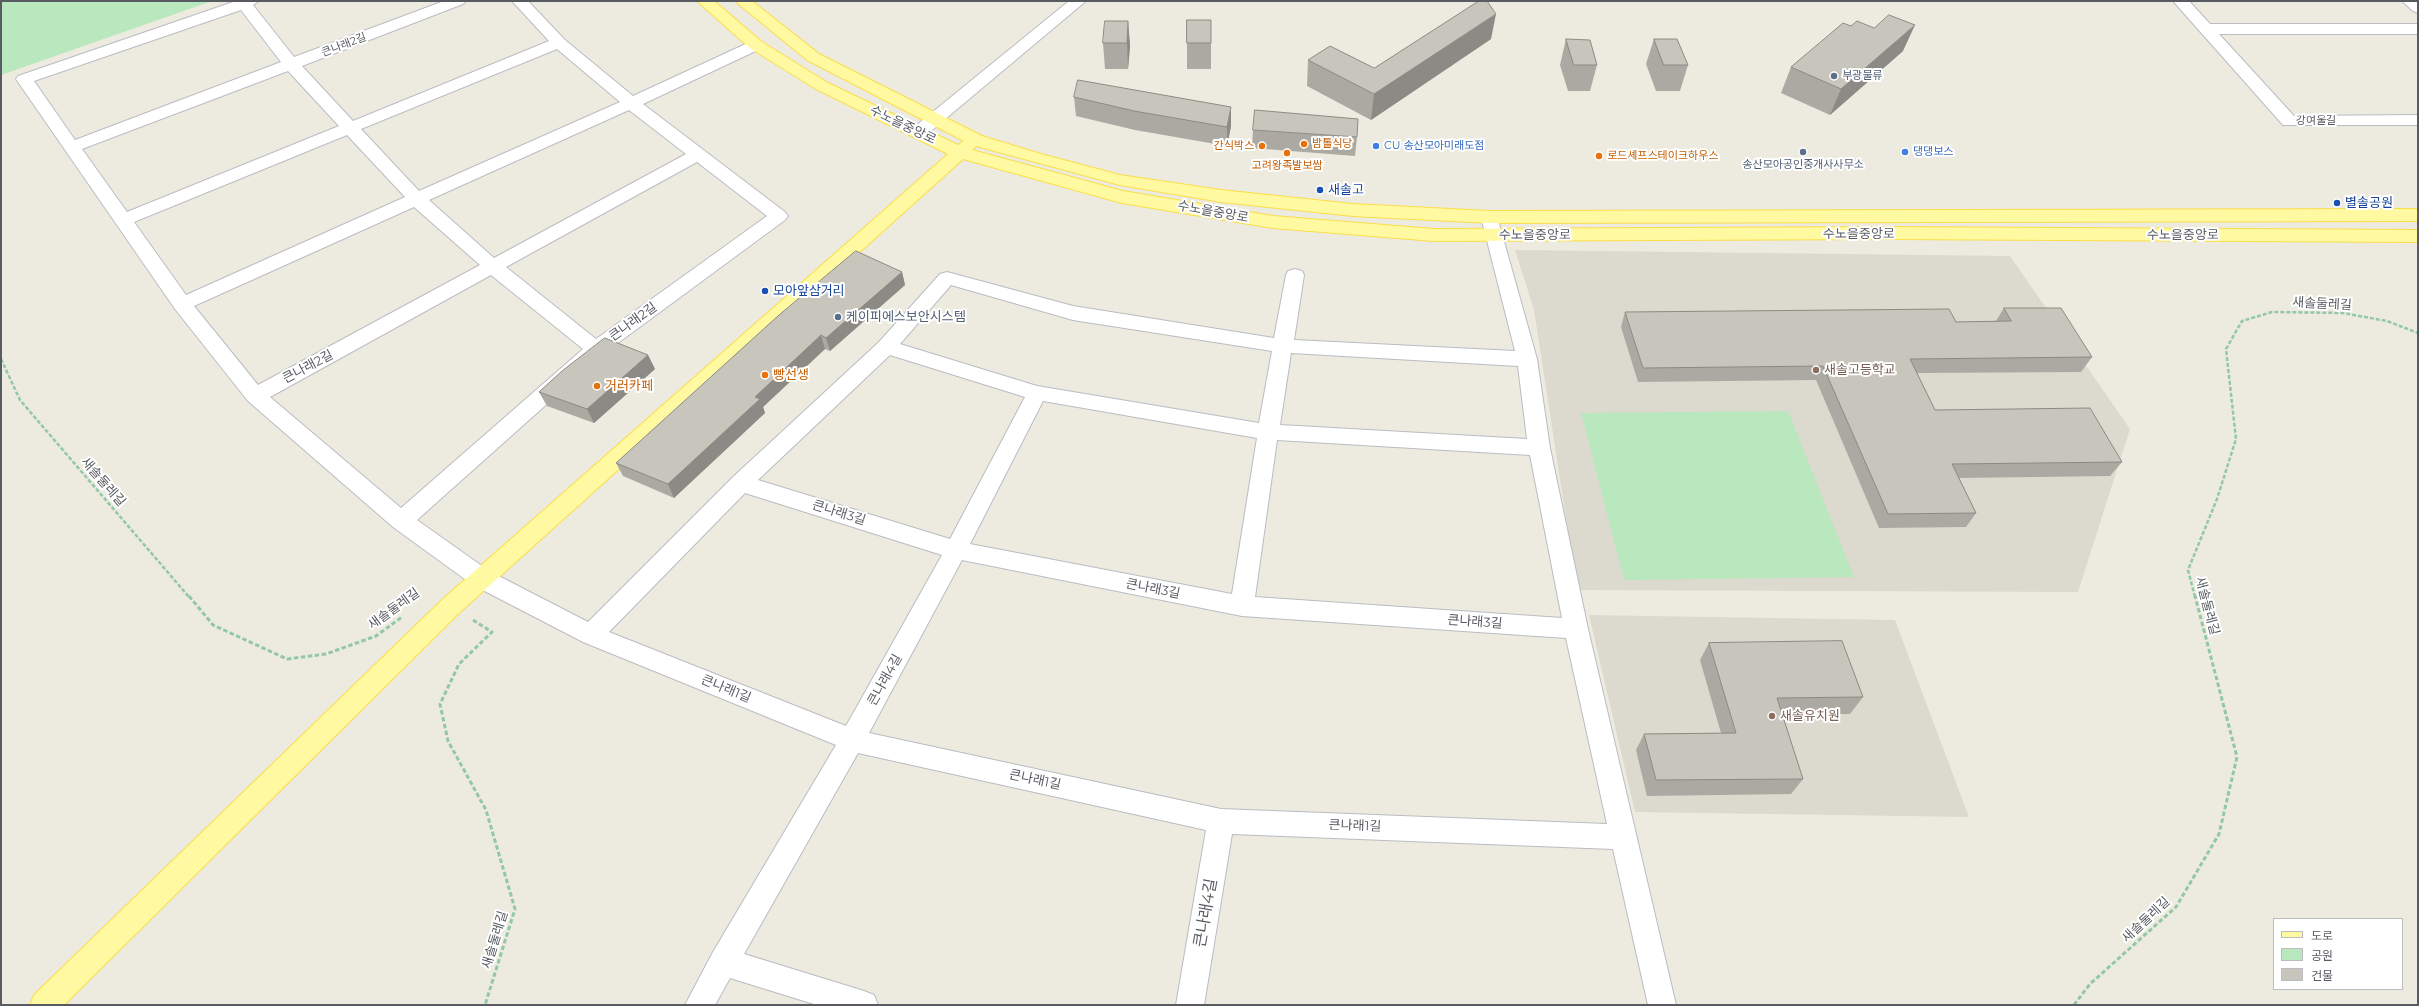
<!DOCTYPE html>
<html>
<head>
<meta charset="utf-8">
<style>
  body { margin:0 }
  #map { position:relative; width:2419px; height:1006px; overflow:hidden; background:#edebdf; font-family:Montserrat,"Noto Sans KR",sans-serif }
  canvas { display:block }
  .frame { position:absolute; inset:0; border:2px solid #585b62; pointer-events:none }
  .legend { position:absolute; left:2273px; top:918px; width:130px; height:72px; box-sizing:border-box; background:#fff; border:1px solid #bcbdc0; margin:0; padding:5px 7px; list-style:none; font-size:12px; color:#585b62 }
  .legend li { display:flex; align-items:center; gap:8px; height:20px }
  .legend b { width:20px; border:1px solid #bcbdc0 }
</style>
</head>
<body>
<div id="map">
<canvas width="2419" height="1006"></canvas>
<div class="frame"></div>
<ul class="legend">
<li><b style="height:5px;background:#fffaa2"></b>도로</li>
<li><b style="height:11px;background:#b9e7be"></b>공원</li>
<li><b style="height:11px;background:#c8c5bc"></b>건물</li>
</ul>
</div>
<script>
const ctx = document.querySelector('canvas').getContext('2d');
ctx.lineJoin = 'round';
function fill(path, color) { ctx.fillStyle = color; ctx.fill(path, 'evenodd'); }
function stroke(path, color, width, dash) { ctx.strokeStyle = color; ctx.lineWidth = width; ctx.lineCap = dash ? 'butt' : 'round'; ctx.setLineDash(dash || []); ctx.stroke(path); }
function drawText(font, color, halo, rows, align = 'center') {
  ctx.font = font + ' Montserrat,"Noto Sans KR",sans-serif'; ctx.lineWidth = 4; ctx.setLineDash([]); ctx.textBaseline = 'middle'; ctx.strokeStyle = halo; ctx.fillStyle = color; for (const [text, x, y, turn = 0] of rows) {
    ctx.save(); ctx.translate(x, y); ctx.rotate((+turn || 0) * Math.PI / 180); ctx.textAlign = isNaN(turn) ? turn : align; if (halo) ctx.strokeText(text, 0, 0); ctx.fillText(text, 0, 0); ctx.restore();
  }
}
const education = new Path2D(`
  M1515 250 2010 256 2130 429 2078 592 1577 590 1534 310Z
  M1589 615 1895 620 1969 817 1635 812Z`);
const green = new Path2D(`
  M1 1H212L1 75Z
  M1788 411 1854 577 1624 580 1581 413Z`);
const pathFar1 = new Path2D(`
  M1 359 20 400 189 597
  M2195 597 2188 570 2217 499 2236 439 2226 349 2242 321 2272 312 2343 313 2387 321 2418 333`);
const path = new Path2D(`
  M189 596 213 625 287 659 326 654 376 636 402 617
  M473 620 492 632 459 664 440 704 448 741 486 810 515 909 485 1005
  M2074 1005 2090 984 2176 907 2219 834 2237 757 2195 596`);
const minor = new Path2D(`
  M236 1H259L253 5 294 57 444 1H466L463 4 302 66 353 121 549 41 512 1H528L565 40 633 96 750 42H762L764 45 762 48 643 104 785 212 788 216 785 220 603 354 417 520 489 571 588 622 733 477 879 342 940 274 947 272 1073 306 1274 338 1286 275 1288 271 1295 269 1302 271 1304 275 1294 340 1515 351 1481 217 1484 213 1490 211 1496 213 1537 359 1550 448 1588 629 1676 1005H1648L1613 849 1232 834 1204 1005H1176L1206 830 858 753 744 954 864 991 874 995 878 1005H817L730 978 715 1005H685L713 952 836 745 583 642 473 585 393 527 248 401 175 309 16 79 18 76ZM241 10 281 62 75 140 34 81ZM557 49 620 102 419 191 361 129ZM288 71 339 126 127 212 82 149ZM629 110 686 154 494 258 429 200ZM347 135 405 197 186 295 134 222ZM697 162 767 216 596 339 506 267ZM414 207 480 265 258 385 194 306ZM491 275 583 349 401 508 270 397ZM951 285 1073 320 1272 351 1259 423 1037 386 900 344ZM1291 353 1518 366 1527 439 1280 425ZM890 355 1025 397 950 539 758 480ZM1043 401 1257 438 1232 594 970 544ZM1277 440 1530 455 1562 618 1255 597ZM745 493 942 555 846 726 609 632ZM962 560 1242 616 1566 638 1607 824 1221 809 869 733Z
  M1069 1H1086L925 136H913L911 132 913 128Z
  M2173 1H2189L2210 24H2418V34H2219L2294 116 2418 115V125H2283Z
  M2402 1H2418V13L2413 11Z`);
const major = new Path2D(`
  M697 1H714L762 42 828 83 958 145 964 141 807 60 735 1H752L819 54 982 136 1041 154 1120 175 1221 190 1353 204 1490 211 2418 209V221L1490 223 1353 216 1221 202 1120 185 976 146 972 150 1123 191 1273 216 1434 229 1887 227 2418 230V242L1887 239 1434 241 1273 228 1122 203 963 159 459 613 64 1005H30L34 995 443 599 948 154 816 89 750 48Z`);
const wall = new Path2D(`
  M1211 20V69H1187V43Z
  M1128 21 1130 46 1128 69H1105L1103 43Z
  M1851 26 1874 28 1903 51 1830 115 1781 93 1791 67Z
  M1491 39 1371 120 1307 86 1308 60 1374 68Z
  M1566 39 1597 65 1590 91H1568L1560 65Z
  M1654 39 1688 65 1680 91H1656L1646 64Z
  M1074 97 1231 126 1227 146 1135 130 1076 116Z
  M1253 130 1357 137 1355 156 1252 148Z
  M902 272 905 285 830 351 825 349 763 407 765 413 674 498 623 476 616 463Z
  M2004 308 2092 357 2081 372 1917 373 1935 410 2122 462 2110 476 1959 478 1976 513 1966 527 1879 528 1816 380 1638 382 1621 327 1625 312 1956 322 1996 321Z
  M648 355 655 369 594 423 547 406 539 392Z
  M1709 643 1863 697 1850 714H1782L1803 779 1791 794 1647 796 1636 750 1644 734 1721 733 1700 660Z`);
const shadedWall = new Path2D(`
  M1496 14 1491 39 1371 120 1374 94Z
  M1128 21 1130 46 1128 69 1127 43Z
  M1915 25 1903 51 1830 115 1841 89Z
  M1231 107V126L1227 146V127Z
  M902 272 905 285 830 351 826 338Z
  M821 335 825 349 763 407 765 413 674 498 668 484 755 397Z
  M648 355 655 369 594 423 587 409Z`);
const building = new Path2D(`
  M1479 1H1487L1496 14 1374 94 1308 60 1330 46 1374 68Z
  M1889 15 1915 25 1841 89 1791 67 1843 23 1851 26 1857 21 1874 28Z
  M1187 20H1211V43H1187Z
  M1105 21H1128L1127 43H1103Z
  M1566 39 1590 40 1597 65H1574Z
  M1654 39H1677L1688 65H1664Z
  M1078 80 1231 107 1227 127 1134 111 1074 97Z
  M1255 110 1358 119 1357 137 1253 130Z
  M856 251 902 272 826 338 821 335 755 397 760 399 668 484 616 463 779 315Z
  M2004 308H2061L2092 357 1910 359 1935 410 2090 408 2122 462 1952 464 1976 513 1888 514 1823 366 1643 368 1625 312 1949 309 1956 322 2011 321Z
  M605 338 648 355 587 409 539 392 562 371Z
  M1842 641 1863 697 1777 698 1803 779 1656 780 1644 734 1736 733 1709 643Z`);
const markers = [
  [1834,76,4,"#5c6f8a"],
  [1304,144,4,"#e8710a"],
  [1262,146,4,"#e8710a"],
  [1376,146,4,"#3f7fe0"],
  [1803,152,4,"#5c6f8a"],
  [1905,152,4,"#3f7fe0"],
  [1287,153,4,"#e8710a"],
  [1599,156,4,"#e8710a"],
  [1320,190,4,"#1a4fb4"],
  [2337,203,4,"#1a4fb4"],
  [765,291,4,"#1a4fb4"],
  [838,317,4,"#5c6f8a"],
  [1816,370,4,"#8d6e63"],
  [765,375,4,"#e8710a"],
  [597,386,4,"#e8710a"],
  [1772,716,4,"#8d6e63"]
];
const farStreetnames = [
  ["큰나래2길",344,45,-21],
  ["강여울길",2316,121]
];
const farServicenames = [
  ["부광물류",1842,76],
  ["송산모아공인중개사사무소",1803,165,"center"]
];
const farFoodnames = [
  ["밤톨식당",1312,144],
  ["간식박스",1254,146,"right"],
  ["로드셰프스테이크하우스",1607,156],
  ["고려왕족발보쌈",1287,166,"center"]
];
const farShopnames = [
  ["CU 송산모아미래도점",1384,146],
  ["댕댕보스",1913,152]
];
const streetNames = [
  ["수노을중앙로",903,125,26],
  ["수노을중앙로",1213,212,10],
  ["수노을중앙로",1859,234],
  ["수노을중앙로",1535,235],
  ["수노을중앙로",2183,235],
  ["새솔둘레길",2322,304,3],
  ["큰나래2길",633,322,-36],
  ["큰나래2길",308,367,-28],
  ["새솔둘레길",103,482,49],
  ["큰나래3길",839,513,17],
  ["큰나래3길",1153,589,11],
  ["새솔둘레길",2207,606,75],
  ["새솔둘레길",394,609,-36],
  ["큰나래3길",1475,622,4],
  ["큰나래4길",885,680,-61],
  ["큰나래1길",726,689,22],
  ["큰나래1길",1035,780,12],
  ["큰나래1길",1355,826,2],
  ["새솔둘레길",2146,920,-43],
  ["새솔둘레길",495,940,-73]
];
const transitNames = [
  ["새솔고",1328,190],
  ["별솔공원",2345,203],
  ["모아앞삼거리",773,291]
];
const serviceNames = [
  ["케이피에스보안시스템",846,317]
];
const educationNames = [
  ["새솔고등학교",1824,370],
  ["새솔유치원",1780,716]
];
const foodNames = [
  ["빵선생",773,375],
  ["거러카페",605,386]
];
const nearStreetnames = [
  ["큰나래4길",1206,913,-80]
];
fill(education, '#dcdace');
fill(green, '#b9e7be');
stroke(minor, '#babcc2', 2);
stroke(major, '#fbdd4a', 2);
stroke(pathFar1, '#92c7a7', 2.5, [4, 2]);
stroke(path, '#92c7a7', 3, [4.5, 2.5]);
fill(minor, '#fff');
fill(major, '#fffaa2');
fill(wall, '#aca9a2');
fill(shadedWall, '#8c8a84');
fill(building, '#c8c5bc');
stroke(building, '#8c8a84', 1);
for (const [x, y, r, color] of markers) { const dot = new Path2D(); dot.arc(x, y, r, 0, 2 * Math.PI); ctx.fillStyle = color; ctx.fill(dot); stroke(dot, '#fff', 1.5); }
drawText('11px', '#585b62', '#fff', farStreetnames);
drawText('11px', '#4e5e75', '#fff', farServicenames, 'left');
drawText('11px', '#c56008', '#fff', farFoodnames, 'left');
drawText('11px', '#366cbe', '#fff', farShopnames, 'left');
drawText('13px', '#585b62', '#fff', streetNames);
drawText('13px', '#164399', '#fff', transitNames, 'left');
drawText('13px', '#4e5e75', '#fff', serviceNames, 'left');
drawText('13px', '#785e54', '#fff', educationNames, 'left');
drawText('13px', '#c56008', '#fff', foodNames, 'left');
drawText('16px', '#585b62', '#fff', nearStreetnames);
</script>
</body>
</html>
